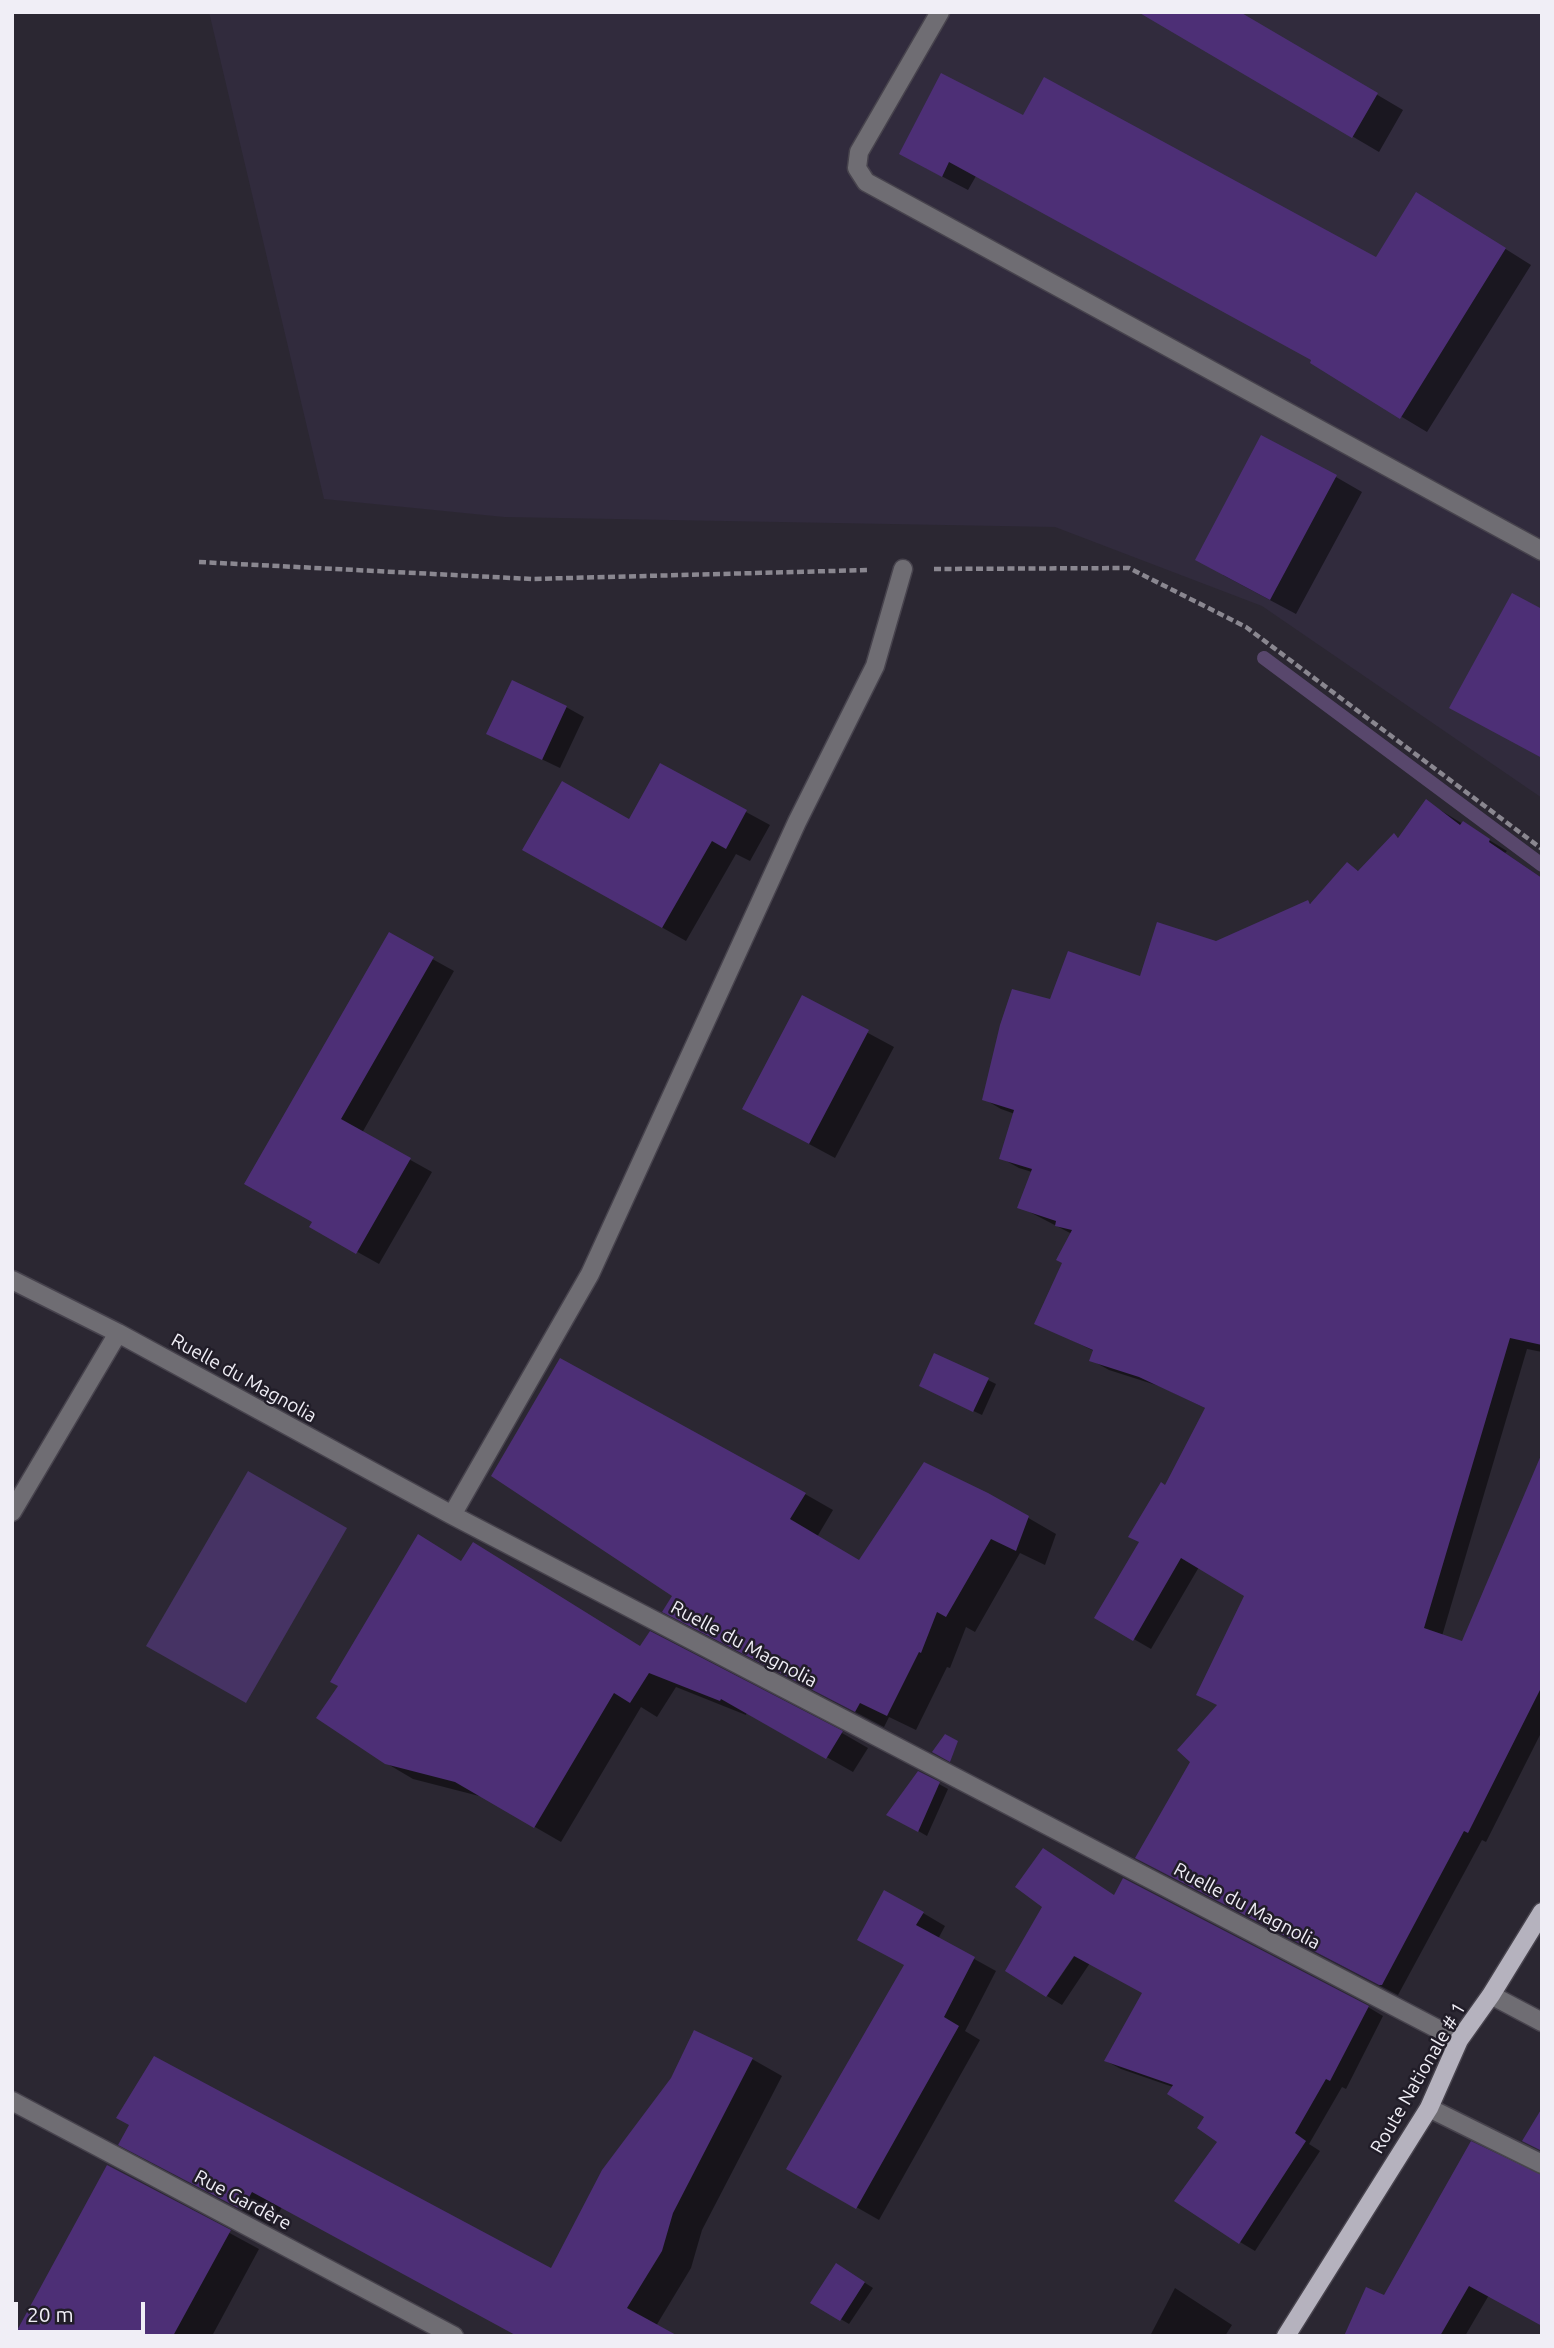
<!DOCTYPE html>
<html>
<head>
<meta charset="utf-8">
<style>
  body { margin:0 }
  #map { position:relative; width:1554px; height:2348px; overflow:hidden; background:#2b2732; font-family:Ubuntu,sans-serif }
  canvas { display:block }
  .frame { position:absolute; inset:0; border:14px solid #f0eef6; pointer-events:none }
  .scale { position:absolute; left:14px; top:2302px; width:131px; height:32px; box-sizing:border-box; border:4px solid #f0eef6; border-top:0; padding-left:9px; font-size:21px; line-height:24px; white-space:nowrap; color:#f0eef6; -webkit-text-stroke:5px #211d28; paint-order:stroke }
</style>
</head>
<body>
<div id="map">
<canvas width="1554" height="2348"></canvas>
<div class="frame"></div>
<div class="scale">20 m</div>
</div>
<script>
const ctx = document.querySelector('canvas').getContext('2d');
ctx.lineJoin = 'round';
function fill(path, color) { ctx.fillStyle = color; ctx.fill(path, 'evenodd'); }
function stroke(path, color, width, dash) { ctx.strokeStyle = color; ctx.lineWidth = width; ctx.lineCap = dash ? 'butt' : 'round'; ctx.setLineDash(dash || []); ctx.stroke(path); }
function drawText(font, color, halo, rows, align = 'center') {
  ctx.font = font + ' Ubuntu,sans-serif'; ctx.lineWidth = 5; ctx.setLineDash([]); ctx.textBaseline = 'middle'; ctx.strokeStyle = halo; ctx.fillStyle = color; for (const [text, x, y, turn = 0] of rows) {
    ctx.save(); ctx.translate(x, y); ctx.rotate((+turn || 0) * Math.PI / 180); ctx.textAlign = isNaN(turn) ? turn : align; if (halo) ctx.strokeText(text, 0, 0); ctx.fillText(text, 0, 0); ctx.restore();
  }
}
const built = new Path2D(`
  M209 12H1542V798L1262 606 1055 527 504 517 324 499Z`);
const green = new Path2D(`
  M248 1471 347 1528 246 1703 146 1646Z`);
const shadow = new Path2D(`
  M1141 12H1237L1403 110 1379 152Z
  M1024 117 1376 260 1442 209 1531 265 1427 432 1312 363 1313 360 976 176 968 190 926 168Z
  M1336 477 1362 492 1296 614 1223 575Z
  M566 707 584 717 560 768 489 734Z
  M1427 802 1507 851 1505 853 1542 878V1352L1527 1349 1442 1636 1463 1643 1542 1457V1731L1486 1842 1482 1840 1398 1995 1155 1868 1192 1762 1219 1706 1246 1595 1199 1567 1151 1649 1096 1617 1141 1543 1165 1487 1207 1409 1159 1386 1109 1370 1091 1360 1094 1351 1036 1323 1064 1262 1072 1234 1020 1207 1032 1172 1019 1168 1001 1158 1015 1114 1001 1109 984 1099 1051 1001 1142 979 1308 902 1312 904 1348 865 1360 872 1394 835 1400 839Z
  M746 812 770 825 750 861 736 854 686 941 525 850 630 822Z
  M389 935 454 971 362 1133 432 1172 379 1264 311 1226Z
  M803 998 894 1047 835 1158 770 1123Z
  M988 1380 996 1384 982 1415 929 1390Z
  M805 1494 833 1510 817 1537 860 1562 987 1494 1056 1534 1045 1565 1020 1553 975 1632 966 1627 950 1668 947 1667 916 1730 889 1717 884 1727 693 1627Z
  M463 1562 641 1648 842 1733 868 1748 853 1772 747 1712 746 1715 676 1687 657 1717 641 1707 561 1842 483 1797 413 1779 386 1763Z
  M919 1773 948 1789 927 1836 889 1814Z
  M1115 1897 1368 2007 1383 2016 1346 2089 1342 2087 1309 2144 1320 2151 1255 2251 1240 2242 1219 2141 1207 2116 1173 2087 1121 2069 1106 2061 1144 1993 1090 1963 1062 2005 1047 1996Z
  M923 1913 945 1926 938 1939 996 1971 965 2031 980 2040 879 2220 788 2168 906 1965 881 1952Z
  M752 2059 782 2076 702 2230 691 2268 656 2326 282 2207 272 2226 150 2161 552 2270Z
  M108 2167 259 2249 212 2336H16Z
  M1542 2175 1489 2295 1465 2336H1346L1385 2297Z
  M845 2270 873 2288 849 2324 812 2302Z
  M1175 2288 1232 2325 1225 2336H1150Z`);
const stream = new Path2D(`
  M1264 658 1542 865`);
const building = new Path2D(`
  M1138 12H1240L1378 93 1352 138Z
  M941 73 1023 115 1044 77 1376 257 1416 192 1506 248 1400 419 1310 363 1311 360 949 162 942 177 899 154Z
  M1261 435 1337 475 1270 600 1195 560Z
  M1512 593 1542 609V758L1449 708Z
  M512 680 567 706 542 760 486 734Z
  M660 763 747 810 726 849 712 841 662 928 522 850 562 781 629 819Z
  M1426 799 1460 825 1463 821 1490 839 1489 842 1542 878V1345L1510 1338 1424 1628 1462 1641 1542 1453V1686L1468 1833 1464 1831 1382 1985H1379L1135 1858 1190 1762 1177 1750 1217 1705 1196 1695 1244 1596 1181 1558 1133 1641 1094 1618 1139 1542 1128 1537 1161 1482 1165 1485 1205 1408 1139 1377 1089 1361 1093 1350 1034 1324 1062 1263 1056 1260 1072 1230 1055 1226 1056 1221 1017 1208 1032 1169 999 1159 1014 1110 982 1100 1000 1025 1012 989 1050 999 1068 951 1140 976 1157 922 1216 941 1308 900 1310 904 1347 862 1358 871 1394 833 1398 838Z
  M389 932 434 957 341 1119 411 1158 356 1254 309 1227 312 1222 244 1184Z
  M802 995 869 1030 809 1144 742 1109Z
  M934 1353 989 1378 973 1412 919 1386Z
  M560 1358 806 1493 790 1519 859 1560 924 1462 988 1493 1029 1516 1016 1551 991 1539 946 1617 937 1612 921 1653 919 1652 887 1716 860 1703 855 1712 662 1612 672 1596 491 1476Z
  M418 1534 461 1561 473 1542 640 1646 650 1631 843 1731 826 1759 721 1699 720 1701 649 1673 630 1703 614 1693 534 1828 455 1782 385 1764 316 1718 338 1686 330 1682Z
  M945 1734 958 1741 950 1762 932 1752Z
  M918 1771 940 1782 918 1832 886 1815Z
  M1043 1848 1114 1895 1123 1878 1369 2006 1330 2081 1326 2079 1295 2133 1306 2141 1239 2244 1174 2201 1217 2142 1197 2128 1204 2117 1167 2094 1173 2085 1104 2061 1142 1993 1074 1956 1046 1997 1005 1971 1042 1907 1015 1887Z
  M884 1890 924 1912 916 1925 975 1957 944 2017 959 2026 856 2209 786 2169 904 1965 857 1940Z
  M694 2030 753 2058 673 2213 662 2251 627 2308 678 2336H517L252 2192 242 2210 118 2145 129 2125 116 2118 154 2056 551 2268 602 2170 671 2078Z
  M1542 2108V2151L1522 2141Z
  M1471 2141 1542 2175V2326L1469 2286 1440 2336H1344L1366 2287 1384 2295Z
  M107 2165 231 2230 173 2336H14Z
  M836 2263 865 2282 840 2321 810 2303Z`);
const path = new Path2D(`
  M199 562 532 579 869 570
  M934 569 1129 568 1246 627 1542 849`);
const lane = new Path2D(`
  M12 2101 454 2336`);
const street = new Path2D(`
  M940 12 859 152 857 168 866 182 1542 551
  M12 1280 118 1333 452 1515 1459 2040
  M12 1512 118 1333
  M452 1515 590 1274 797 822 875 666 903 569
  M1491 1995 1542 2022
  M1429 2108 1542 2164`);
const primary = new Path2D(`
  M1286 2336 1429 2108 1459 2040 1491 1995 1542 1912`);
const streetNames = [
  ["Ruelle du Magnolia",244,1378,29],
  ["Ruelle du Magnolia",744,1644,28],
  ["Ruelle du Magnolia",1247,1906,28],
  ["Route Nationale # 1",1418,2078,-60],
  ["Rue Gardère",243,2200,28]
];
fill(built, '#312b3d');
fill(green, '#463364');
fill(shadow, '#0007');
stroke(stream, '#58476c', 14);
fill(building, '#4d2f76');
stroke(lane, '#47434d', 21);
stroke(street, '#47434d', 21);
stroke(primary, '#47434d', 21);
stroke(path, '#8a8790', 4.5, [7, 3.5]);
stroke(lane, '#6f6d73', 18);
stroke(street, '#6f6d73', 18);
stroke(primary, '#b5b2be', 18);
drawText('19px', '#f0eef6', '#211d28', streetNames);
</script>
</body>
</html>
